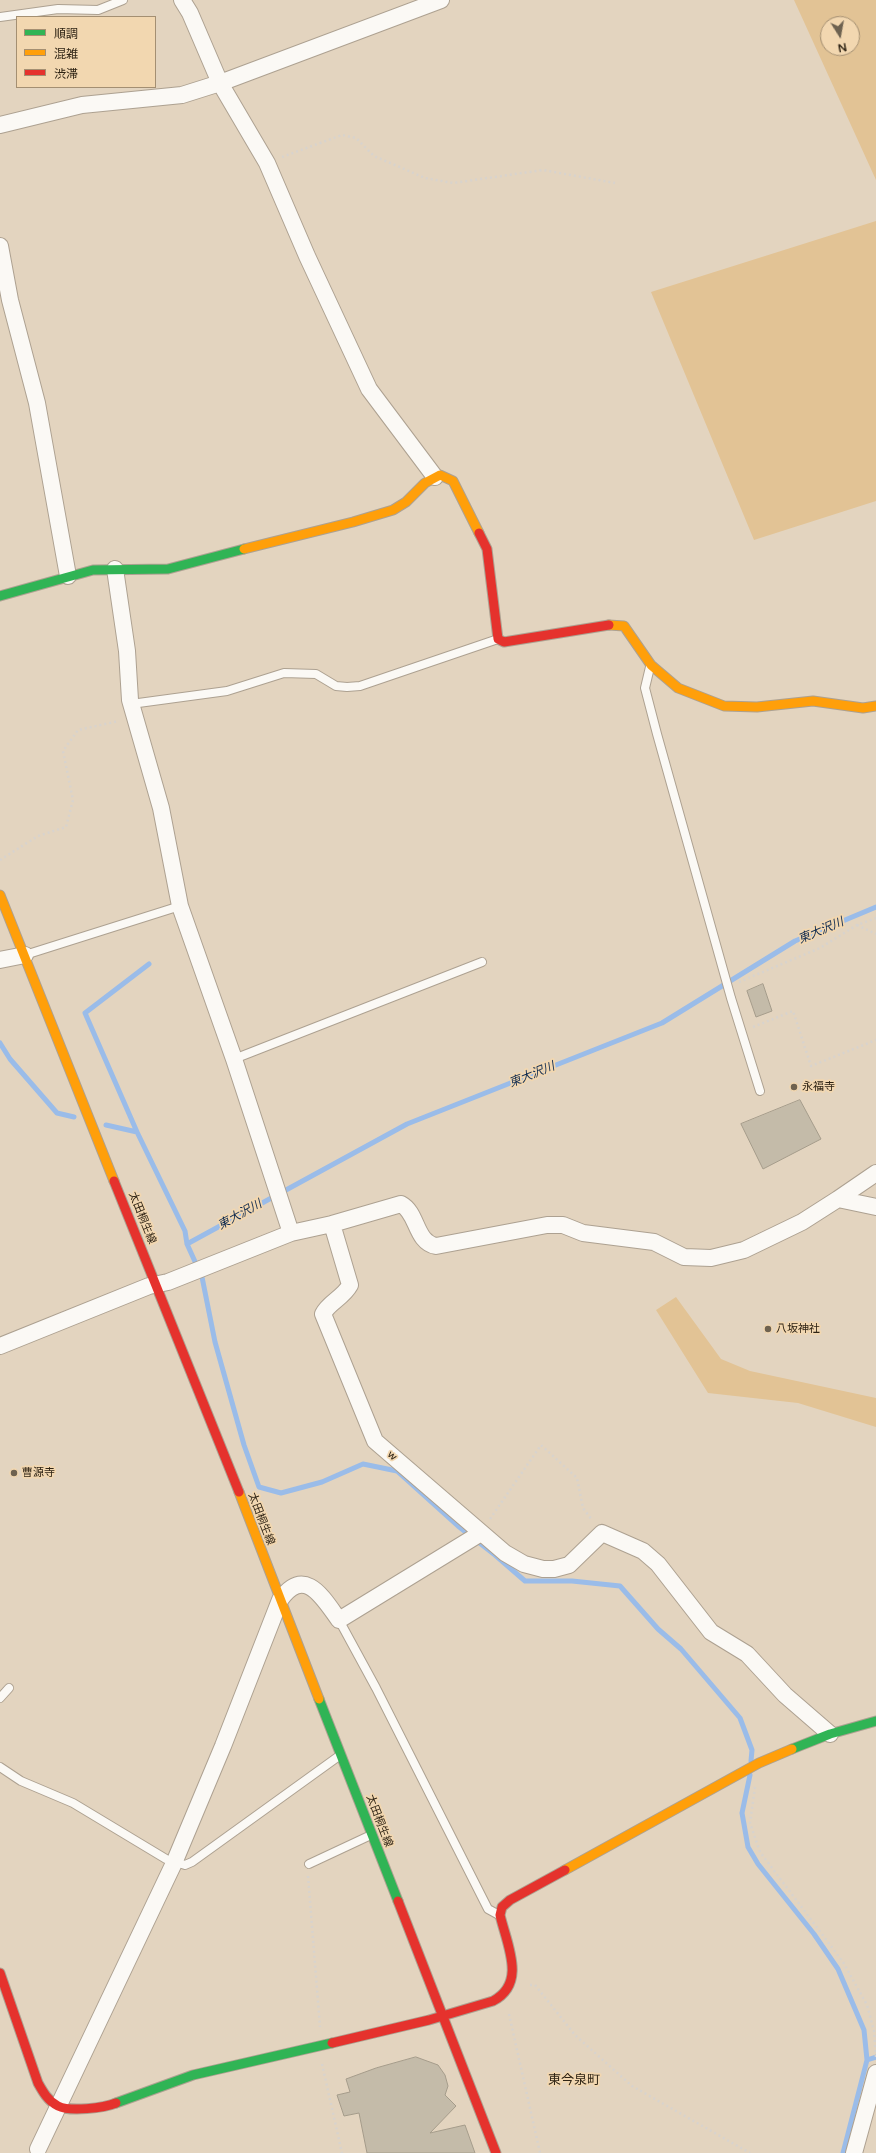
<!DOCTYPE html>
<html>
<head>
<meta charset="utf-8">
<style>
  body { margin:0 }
  #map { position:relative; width:876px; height:2153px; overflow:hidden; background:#e3d4bf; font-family:"Varela Round","Noto Sans JP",sans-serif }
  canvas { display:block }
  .legend { position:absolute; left:16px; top:16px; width:140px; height:72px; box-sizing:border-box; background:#f2d7b0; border:1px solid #a48f72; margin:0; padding:5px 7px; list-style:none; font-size:12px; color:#2f2415 }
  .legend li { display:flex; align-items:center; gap:8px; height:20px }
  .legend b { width:20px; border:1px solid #a48f72 }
  .north { position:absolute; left:820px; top:16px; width:40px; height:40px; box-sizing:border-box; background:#f2d7b0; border:1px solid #a48f72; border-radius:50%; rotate:169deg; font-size:11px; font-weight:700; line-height:16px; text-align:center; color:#2f2415 }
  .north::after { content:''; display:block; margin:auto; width:14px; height:18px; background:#6e6250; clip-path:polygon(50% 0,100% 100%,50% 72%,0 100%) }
</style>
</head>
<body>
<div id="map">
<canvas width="876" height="2153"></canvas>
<ul class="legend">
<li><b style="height:5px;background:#30b455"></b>順調</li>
<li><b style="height:5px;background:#ff9f0a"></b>混雑</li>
<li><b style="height:5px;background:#e5322d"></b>渋滞</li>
</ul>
<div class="north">N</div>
</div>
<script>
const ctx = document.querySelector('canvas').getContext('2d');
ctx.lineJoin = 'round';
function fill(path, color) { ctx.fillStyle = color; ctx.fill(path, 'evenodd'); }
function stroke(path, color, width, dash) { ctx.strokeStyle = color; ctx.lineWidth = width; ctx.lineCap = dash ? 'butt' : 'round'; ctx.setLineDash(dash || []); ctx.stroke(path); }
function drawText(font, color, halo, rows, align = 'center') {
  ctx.font = font + ' "Varela Round","Noto Sans JP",sans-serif'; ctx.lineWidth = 3.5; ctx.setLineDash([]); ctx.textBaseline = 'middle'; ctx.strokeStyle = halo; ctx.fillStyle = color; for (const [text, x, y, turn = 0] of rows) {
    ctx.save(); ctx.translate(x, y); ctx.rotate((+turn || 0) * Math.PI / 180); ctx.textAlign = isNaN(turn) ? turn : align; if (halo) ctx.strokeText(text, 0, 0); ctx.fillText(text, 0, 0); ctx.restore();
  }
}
const green = new Path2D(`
  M794 0H876V180ZM828 24H852V48H828Z
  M876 221V501L754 540 651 292Z
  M676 1297 721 1359 750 1371 876 1398V1427L798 1403 708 1393 656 1310Z`);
const stream = new Path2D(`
  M0 1043 10 1059 57 1113 74 1117
  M106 1125 137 1132 185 1231 187 1244 202 1277 215 1342 244 1445 259 1487 281 1493 322 1482 363 1464 397 1471 458 1526 495 1555 525 1581H572L620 1586 658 1629 681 1649 740 1718 752 1750 751 1761
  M137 1132 85 1013 149 964
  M187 1244 407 1124 662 1023 795 941 876 907
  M750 1775 742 1813 748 1847 758 1864 814 1934 838 1969 864 2030 867 2060 843 2153
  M867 2060 876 2057`);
const building = new Path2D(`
  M763 984 772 1011 756 1017 747 991Z
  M800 1100 821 1139 763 1169 741 1124Z
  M416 2057 438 2065 445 2075 448 2086 445 2095 456 2106 430 2133 465 2125 475 2153H367L359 2113 344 2116 337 2095 350 2092 346 2079 376 2068Z`);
const path = new Path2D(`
  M282 157 342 135 356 138 374 156 425 178 453 183 543 170 615 183
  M0 860 38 836 66 827 73 800 63 751 78 730 119 721
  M857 925 876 934
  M739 982 820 948 857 925 876 918
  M753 1027 793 1011 811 1066 876 1040
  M490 1519 541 1445 577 1478 583 1508 592 1520
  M755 1787 750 1823 760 1852 843 1962 867 2005 874 2031 876 2057
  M308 1876 320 2027
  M530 1985H535L575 2035 632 2086 750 2153
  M509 2014 540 2153
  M322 2064 342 2153`);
const lane = new Path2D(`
  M0 17 58 9 98 10 123 0
  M650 667 645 688 657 734 731 998 760 1091
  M131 704 227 691 284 673 316 674 336 686 347 687 360 686 498 639
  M25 955 180 906
  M234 1059 482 962
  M339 1620 376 1688 488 1909 499 1915
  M0 1698 9 1688
  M0 1767 21 1781 73 1803 166 1859 185 1865 192 1862 339 1756
  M309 1864 371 1835`);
const street = new Path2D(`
  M182 0 190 13 220 83 267 163 307 256 369 389 435 477
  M0 125 82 105 182 95 220 83 441 0
  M0 246 10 300 37 403 68 576
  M115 569 127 651 130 700 161 808 180 906 234 1059 291 1233
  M0 960 25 955
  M838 1199 876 1173
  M332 1224 350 1285C343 1298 329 1302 323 1314L375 1441 505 1553 524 1564 543 1569H554L569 1565 602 1533 643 1551 658 1564 711 1632 747 1654 785 1695 830 1734
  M0 1346 149 1286 168 1282 291 1233 332 1224 401 1204C418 1213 415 1242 436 1246L547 1225H563L583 1233 654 1242 684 1257 711 1258 744 1250 802 1222 838 1199 876 1207
  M38 2149 174 1863 223 1746 280 1600C305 1565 323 1598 339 1620L481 1533
  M854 2153 876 2073`);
const fast = new Path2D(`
  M0 596 93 570 168 569 244 549
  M319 1699 398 1901
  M792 1749 830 1734 876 1721
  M116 2103 193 2075 332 2043`);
const slow = new Path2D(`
  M244 549 353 522 393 510 406 502 425 483 440 475 453 481 479 533
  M609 625 624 626 651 665 678 688 724 706 757 707 813 701 863 708 876 706
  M0 895 114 1181
  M239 1492 319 1699
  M565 1870 759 1763 792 1749`);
const jam = new Path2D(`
  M479 533 487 549 498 639 504 642 609 625
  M114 1181 239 1492
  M398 1901 496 2153
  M0 1973 38 2083C43 2092 48 2101 58 2106 70 2112 104 2108 116 2103
  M332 2043 429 2020 493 2001C527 1983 507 1945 500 1915L502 1907 510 1900 565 1870`);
const markers = [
  [794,1087,4,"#6e6250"],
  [768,1329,4,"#6e6250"],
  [14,1473,4,"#6e6250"]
];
const poiNames = [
  ["永福寺",802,1087],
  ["八坂神社",776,1329],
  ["曹源寺",22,1473]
];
const streetNames = [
  ["太田桐生線",142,1218,68],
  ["w",392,1456,41],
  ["太田桐生線",261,1519,69],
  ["太田桐生線",379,1821,69]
];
const waterNames = [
  ["東大沢川",821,931,-23],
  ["東大沢川",532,1075,-22],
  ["東大沢川",240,1215,-29]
];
const quarterNames = [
  ["東今泉町",574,2081]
];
fill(green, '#e2c395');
stroke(stream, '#9abce9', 5);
fill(building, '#c4bba9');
stroke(building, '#a59c8b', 1);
stroke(lane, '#ada191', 10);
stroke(street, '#ada191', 18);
stroke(fast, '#ada191', 11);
stroke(slow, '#ada191', 11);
stroke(jam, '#ada191', 11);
stroke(path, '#d8d3cd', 2.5, [2, 3]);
stroke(lane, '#fbf9f5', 8);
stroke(street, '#fbf9f5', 16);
stroke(fast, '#30b455', 9);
stroke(slow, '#ff9f0a', 9);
stroke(jam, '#e5322d', 9);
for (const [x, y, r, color] of markers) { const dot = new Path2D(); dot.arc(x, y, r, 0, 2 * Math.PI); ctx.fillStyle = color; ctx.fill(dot); stroke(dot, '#f2d7b0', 1.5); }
drawText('11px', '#2f2415', '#f2d7b0', poiNames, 'left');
drawText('11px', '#2f2415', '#f2d7b0', streetNames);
drawText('italic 12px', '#112c50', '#f2d7b0', waterNames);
drawText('13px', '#2f2415', '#f2d7b0', quarterNames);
</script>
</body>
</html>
